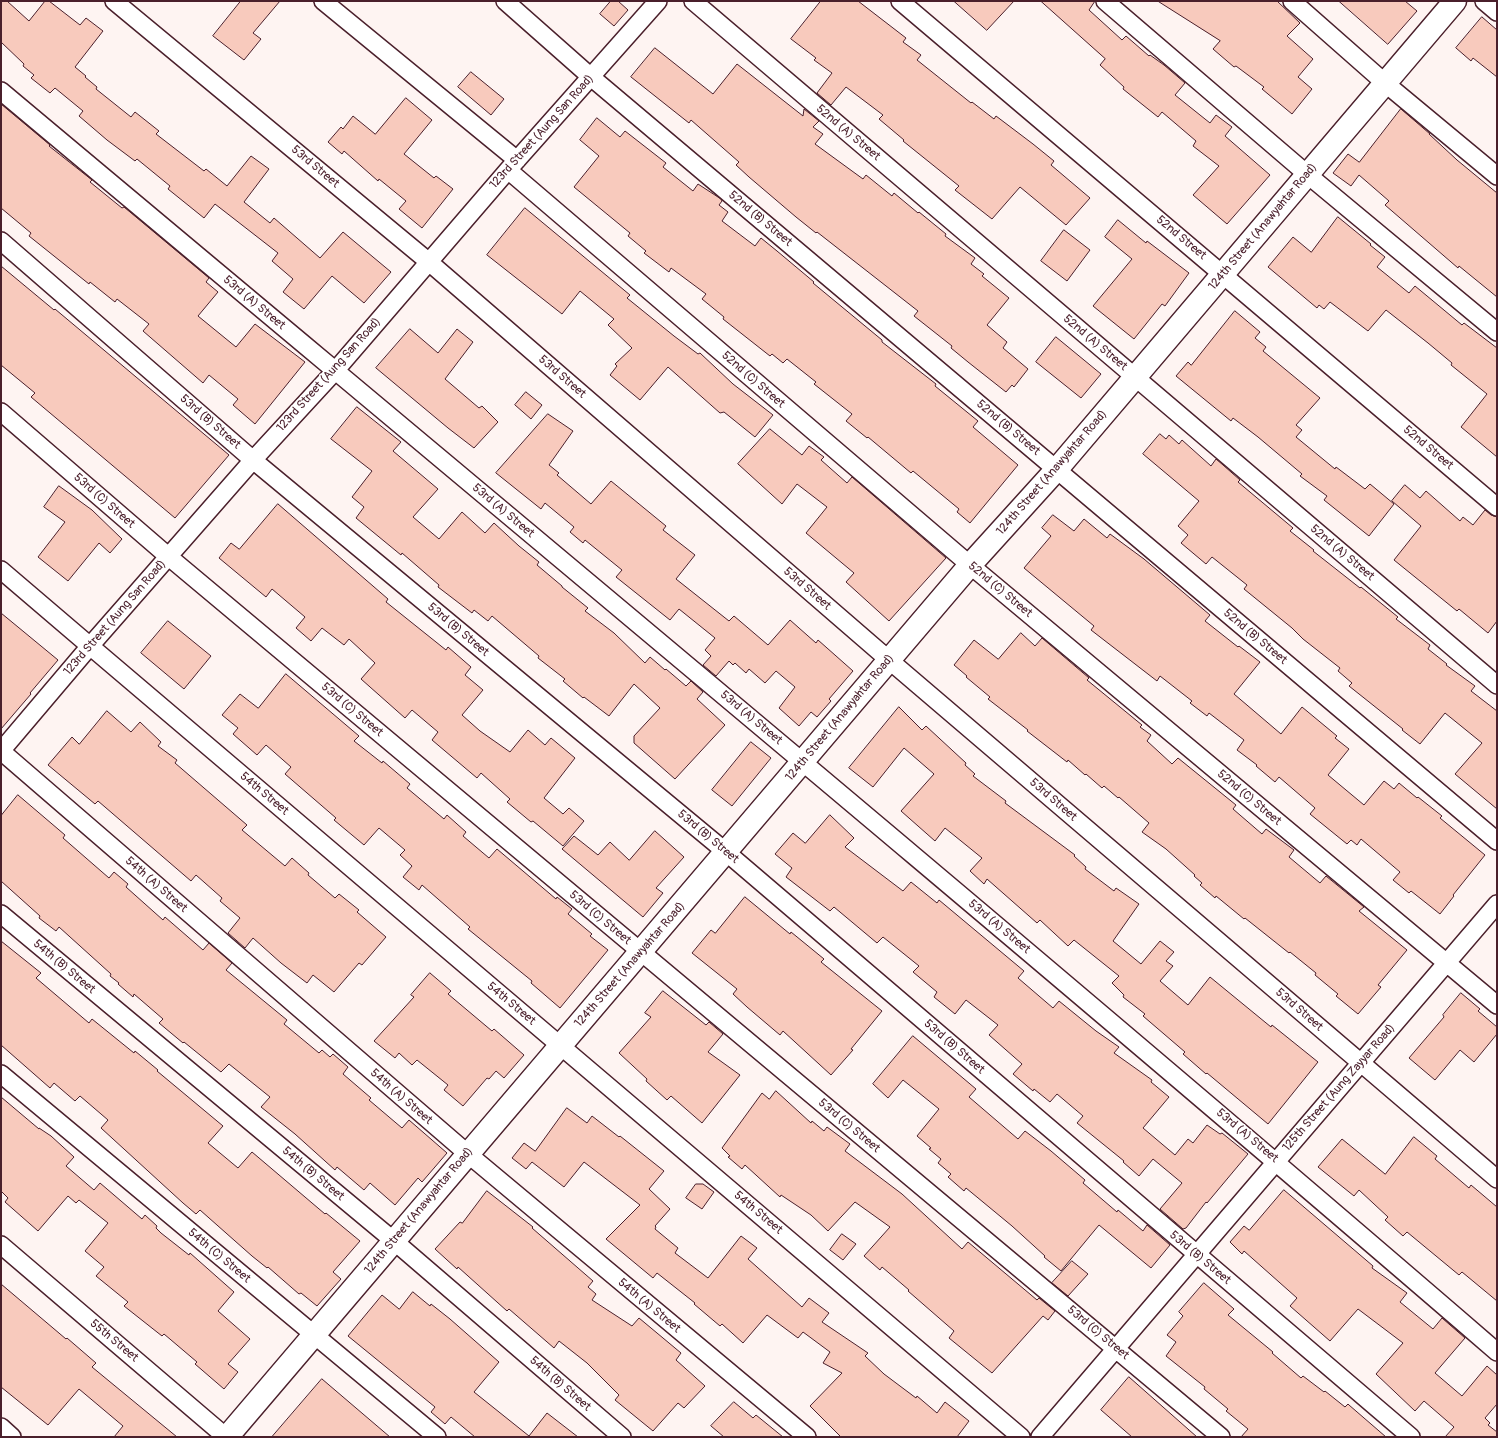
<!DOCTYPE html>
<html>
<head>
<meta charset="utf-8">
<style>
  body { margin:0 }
  #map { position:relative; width:1498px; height:1438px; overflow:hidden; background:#fef4f2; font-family:Pangolin,sans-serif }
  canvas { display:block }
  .frame { position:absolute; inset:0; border:2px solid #4a1f2b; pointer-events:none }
</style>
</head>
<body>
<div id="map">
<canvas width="1498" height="1438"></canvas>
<div class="frame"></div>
</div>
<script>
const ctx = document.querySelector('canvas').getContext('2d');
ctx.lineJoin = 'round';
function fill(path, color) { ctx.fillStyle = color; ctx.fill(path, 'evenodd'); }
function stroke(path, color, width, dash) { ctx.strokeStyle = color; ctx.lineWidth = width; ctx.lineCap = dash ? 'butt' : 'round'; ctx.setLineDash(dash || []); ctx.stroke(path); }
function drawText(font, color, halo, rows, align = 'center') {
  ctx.font = font + ' Pangolin,sans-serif'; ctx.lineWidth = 3; ctx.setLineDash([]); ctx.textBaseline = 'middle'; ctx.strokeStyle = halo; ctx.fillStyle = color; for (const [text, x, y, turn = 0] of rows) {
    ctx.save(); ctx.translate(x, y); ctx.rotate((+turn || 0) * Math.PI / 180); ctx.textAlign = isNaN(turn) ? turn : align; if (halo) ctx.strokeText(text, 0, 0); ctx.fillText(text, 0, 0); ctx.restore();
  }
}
const building = new Path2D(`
  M1 1H7L29 21 45 1H49L80 25 86 18 103 31 75 67 86 76 85 77 97 87 96 89 131 117 135 112 159 131 156 134 204 171 206 169 227 186 251 156 269 169 244 202 270 223 274 218 320 258 343 232 391 272 364 303 332 276 304 309 283 292 293 279 272 261 278 253 215 204 204 218 168 189 170 186 137 159 135 161 107 140 79 116 83 111 55 88 50 93 31 78 34 75 23 66 24 64 1 42Z
  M241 1H280L253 33 261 39 244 60 213 36Z
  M611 1H618L628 10 614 26 600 14Z
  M821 1H858L906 38 903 42 921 55 917 60 971 103 972 102 994 119 996 116 1033 144 1054 161 1051 165 1090 198 1066 225 1020 187 992 219 955 190 959 186 903 141 904 140 879 119 883 115 846 87 831 105 817 93 832 73 814 60 816 58 791 39Z
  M954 1H1014L987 30Z
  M1041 1H1095L1089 10 1122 40 1126 36 1149 56 1150 55 1164 65 1185 83 1175 95 1210 123 1216 115 1232 127 1225 136 1270 175 1227 224 1193 195 1219 166 1193 146 1196 141 1162 112 1158 117 1123 89 1124 87 1100 65 1105 59Z
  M1158 1H1277L1300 23 1287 36 1313 59 1298 77 1312 89 1292 114 1262 89 1264 87 1236 66 1234 67 1213 49 1220 41Z
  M1339 1H1405L1417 11 1388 44Z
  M1482 17 1497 30V77L1473 58 1471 61 1456 48Z
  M655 48 713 94 737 64 803 116 804 109 819 121 813 127 823 134 815 144 863 179 866 175 892 196 894 193 918 213 919 212 946 234 945 236 975 258 971 264 984 274 982 276 1009 298 987 325 1007 342 1003 348 1028 369 1014 387 1012 385 1006 392 968 362 951 348 952 346 914 316 918 311 817 232 816 233 796 217 749 177 736 165 739 162 691 120 689 123 631 77Z
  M471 72 504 99 491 115 458 87Z
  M406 98 432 120 404 154 434 178 436 176 453 189 422 228 399 209 406 201 379 179 378 181 344 151 342 154 328 142 341 127 343 129 353 116 375 134Z
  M1 104 50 145 49 146 92 180 90 182 122 208 124 207 209 278 206 282 218 292 198 316 236 347 255 324 305 362 255 424 233 405 238 399 209 375 203 383 143 331 149 324 117 299 115 302 90 282 89 284 29 236 31 233 1 208Z
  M1401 109 1430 134H1429L1457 160 1497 193V297L1459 266 1458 268 1385 205 1389 201 1359 175 1351 186 1333 173 1348 154 1359 162Z
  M597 118 620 137 625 131 666 163 663 167 693 191 698 184 721 199 722 201 719 205 728 212 722 221 755 246 761 238 777 251 814 282 813 283 882 340V342L936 384 935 386 978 421 973 427 1018 465 970 523 957 512 959 509 913 471 911 473 868 437 867 438 846 421 852 414 814 384 816 382 787 359 783 363 772 354 770 356 723 319 724 317 702 299 706 294 671 268 669 272 644 253 646 251 628 236 630 233 574 187 599 156 580 140Z
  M525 208 630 295 627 298 674 336 698 354 700 353 733 384 773 415 755 437 724 412 720 413 668 367 640 400 610 375 617 366 615 364 632 348 608 325 614 319 580 291 562 314 487 255Z
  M1338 217 1371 244 1370 245 1385 257 1377 267 1409 293 1415 286 1462 325 1464 323 1497 348V457L1461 427 1487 394 1451 365 1452 363 1428 343 1386 310 1368 331 1330 302 1324 309 1319 305 1317 308 1268 267 1293 237 1311 252Z
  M1118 220 1146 243 1147 241 1189 273 1165 306 1162 304 1134 339 1093 306 1132 259 1105 237Z
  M1064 230 1090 250 1067 281 1041 261Z
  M1 266 54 310 55 309 229 455 175 518 31 397 35 393 1 365Z
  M1235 311 1260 332 1255 338 1266 347 1263 351 1320 398 1296 425 1302 430 1296 437 1335 469 1336 467 1365 489 1370 484 1394 504 1369 536 1324 500 1327 496 1300 476 1302 474 1258 437 1233 418 1231 421 1176 376 1188 362 1191 365Z
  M410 329 438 353 457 329 473 342 445 379 479 408 482 406 498 422 474 448 448 428 376 368Z
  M1056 337 1101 374 1081 398 1036 362Z
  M526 392 542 405 531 419 515 405Z
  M357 407 401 442 393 451 438 489 413 517 439 539 462 512 485 533 494 523 519 546 539 562 537 565 562 586V587L588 608 585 611 614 633 645 663 650 657 665 670 666 669 686 686 691 681 703 692 697 699 725 725 675 779 634 743V736L660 708 634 684 609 716 584 697 583 698 563 681 565 679 538 658 539 656 492 616 488 621 474 610 472 613 438 587 439 585 402 553 401 555 356 518 364 507 352 497 372 471 331 439Z
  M548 414 573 431 549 465 559 473 557 475 591 504 611 481 666 526 663 530 695 555 676 579 729 621 734 616 768 645 790 620 816 643 818 640 853 671 829 699 831 701 817 717 811 712 799 726 779 708 795 687 776 671 765 683 749 669 746 673 735 663 733 665 729 661 716 676 703 665 711 656 705 650 715 638 679 609 670 620 616 577 622 570 585 540 583 543 570 532 574 527 545 503 541 509 496 473Z
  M770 429 802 455 809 446 824 457 821 460 847 483 852 477 946 558 889 621 846 582 854 573 806 533 827 507 797 484 782 504 738 464Z
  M1160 434 1166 439 1169 435 1179 444 1182 440 1211 466 1216 459 1223 465 1240 480 1238 482 1293 528 1290 531 1314 550 1313 551 1360 588 1361 587 1398 617 1396 619 1430 645 1428 649 1447 664 1446 665 1475 686 1471 691 1497 711V809L1455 774 1482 743 1445 713 1420 744 1402 730 1403 729 1349 686 1352 683 1338 671 1340 668 1303 639 1292 628 1244 589 1247 585 1212 557 1206 564 1181 543 1188 535 1178 526 1199 501 1143 454Z
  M1405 485 1420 498 1426 491 1460 521 1463 517 1473 525 1485 510 1491 515 1497 517V621L1488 633 1459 609 1457 611 1394 560 1421 526 1392 501Z
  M59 486 92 510 122 539 110 553 99 543 68 581 38 557 65 522 44 507Z
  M278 504 388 599 386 602 446 650 448 647 471 667 465 675 483 690 462 715 480 731 510 752 528 730 545 745 551 738 575 758 544 798 563 814 569 808 584 821 563 846 533 821 531 822 507 802 510 799 481 773 477 778 432 740 438 732 412 710 405 718 361 679 375 663 349 639 344 645 322 628 311 641 296 628 305 617 272 589 266 597 219 558 231 543 239 549Z
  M1053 515 1074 531 1084 519 1107 538 1110 534 1144 559 1210 615 1205 621 1238 647 1239 646 1260 662 1234 694 1281 734 1302 707 1337 736 1335 738 1349 749 1328 775 1364 805 1384 781 1394 789 1399 783 1417 798 1418 797 1442 816 1440 818 1485 855 1453 895 1454 896 1440 914 1411 891 1409 893 1393 880 1400 872 1361 839 1357 845 1351 840 1347 844 1310 814 1315 808 1279 777 1275 782 1256 766 1257 765 1237 750 1244 740 1209 713 1207 716 1190 703 1192 701 1160 676 1157 681 1091 630 1094 626 1024 568 1051 536 1042 528Z
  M1 613 58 660 30 693 31 694 1 729Z
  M168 621 211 656 184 689 141 653Z
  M1021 633 1035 646 1042 638 1089 678 1087 680 1142 725 1140 727 1151 735 1147 741 1172 764 1178 758 1236 805 1233 809 1262 834 1266 829 1294 850 1289 857 1320 883 1326 876 1364 907 1359 911 1407 950 1378 985 1381 987 1358 1014 1336 996 1338 994 1315 975 1316 973 1290 952 1289 953 1245 918 1244 919 1216 896 1215 898 1200 885 1202 883 1194 876 1195 875 1166 849 1142 832 1149 823 1119 797 1118 798 1104 786 1102 788 1086 774 1085 775 1068 760 1067 762 1027 731 1028 730 988 699 990 697 966 677 967 676 954 665 974 640 998 659Z
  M286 674 359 736 354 741 382 763 383 761 410 784 407 788 444 819 447 815 466 832 463 836 489 858 497 849 556 899 557 897 572 909 568 914 592 934 590 936 608 950 560 1008 531 983 532 981 468 929 470 927 422 885 419 890 403 877 412 866 400 855 405 850 379 828 364 845 334 820 336 818 285 774 291 767 266 745 257 755 233 734 238 728 222 715 240 694 258 708Z
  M899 707 922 730 926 726 966 763 965 765 975 774 973 776 1006 801 1005 803 1075 855 1074 856 1086 867 1085 869 1114 891 1116 888 1139 904 1113 941 1141 964 1160 941 1174 952 1166 961 1173 966 1160 981 1188 1005 1210 977 1271 1027 1272 1025 1318 1062 1268 1124 1207 1073 1206 1074 1183 1054 1185 1052 1143 1016 1145 1014 1123 997 1124 995 1112 983 1119 976 1074 940 1068 946 1040 920 1037 923 987 879 984 884 970 871 982 858 945 828 935 841 901 811 934 774 904 748 873 787 849 768Z
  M107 711 131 732 140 722 161 742 158 746 177 760 175 763 247 825 242 830 285 866 292 858 309 873 308 875 335 898 339 894 359 910 357 912 386 937 362 965 359 963 334 992 313 975 307 983 281 963 253 938 245 948 228 933 240 918 220 901 222 898 196 875 191 881 98 801 95 804 48 765 72 737 79 744Z
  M751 742 771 758 732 806 712 790Z
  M18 795 65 835 63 838 109 878 114 872 128 884 126 887 163 920 165 917 203 950 209 943 232 963 226 970 287 1020 284 1024 319 1053 322 1050 330 1057 333 1054 348 1067 343 1074 371 1098 369 1100 402 1128 409 1120 447 1153 422 1182 418 1178 395 1205 370 1183 364 1190 337 1167 335 1170 295 1134 261 1107 270 1097 229 1064 221 1072 184 1042 183 1043 159 1023 163 1019 134 994 133 997 118 984 119 983 110 976 111 974 59 927 56 931 39 918 40 916 1 881V816Z
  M830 815 854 838 845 847 903 891 911 882 937 903 939 900 1024 971 1018 978 1053 1008 1059 1001 1096 1031 1119 1047 1114 1053 1152 1080 1151 1082 1169 1097 1143 1128 1175 1155 1188 1139 1193 1143 1207 1125 1220 1134 1222 1133 1248 1154 1207 1203 1206 1202 1186 1228 1183 1229 1160 1209 1182 1183 1153 1159 1139 1176 1123 1162 1124 1161 1077 1123 1083 1116 1057 1094 1050 1102 1034 1089 1033 1091 1013 1074 1022 1064 989 1035 998 1025 966 1000 955 1014 934 997 937 992 913 972 919 966 883 937 877 943 834 907 830 911 786 877 792 868 775 854 793 833 805 843Z
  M655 831 684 857 656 888 663 893 643 917 562 849 574 836 598 855 610 842 629 860Z
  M745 897 790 934 791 932 824 959 821 962 882 1011 851 1049 853 1050 831 1075 783 1031 780 1035 747 1007 733 994 737 989 692 953 711 930 715 933Z
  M1 941 41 973 36 978 89 1023 92 1019 134 1053 135 1051 158 1070 157 1071 223 1126 208 1143 238 1168 252 1152 325 1214 326 1213 360 1241 333 1272 341 1279 317 1306 301 1293 299 1294 268 1267 267 1268 252 1256 200 1210 196 1214 183 1203 101 1128 108 1120 80 1096 75 1101 54 1083 50 1088 1 1045Z
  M430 973 451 991 448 994 492 1031 494 1029 524 1055 504 1078 496 1071 489 1079 487 1078 463 1106 444 1090 448 1085 417 1060 412 1065 399 1053 395 1058 374 1041 414 997 411 995Z
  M663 991 706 1025 709 1022 723 1034 708 1052 740 1075 702 1123 671 1096 667 1100 646 1081 647 1079 619 1053 651 1017 645 1013Z
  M1461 993 1480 1009 1478 1011 1497 1027V1034L1474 1062 1460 1050 1435 1080 1409 1058 1444 1017 1443 1015Z
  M913 1036 976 1089 969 1097 1018 1139 1025 1131 1051 1151 1085 1180 1083 1183 1117 1212 1118 1210 1143 1231 1147 1225 1170 1245 1151 1268 1099 1225 1061 1271 1044 1257 1045 1256 1012 1226 966 1188 964 1191 948 1177 951 1174 938 1163 941 1159 929 1149 931 1148 917 1136 939 1109 903 1080 888 1098 873 1084Z
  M776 1091 811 1123 812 1121 824 1131 827 1127 850 1144 845 1151 902 1194 962 1249 968 1242 1037 1300 1039 1298 1055 1311 1048 1320 1043 1316 992 1373 949 1338 954 1331 908 1291 909 1290 882 1267 880 1270 864 1256 890 1227 855 1202 828 1231 811 1215 781 1195 780 1197 745 1165 742 1169 728 1157 730 1156 722 1148 762 1093 769 1099Z
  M1 1097 39 1129V1128L51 1136 74 1157 66 1166 94 1190 100 1183 142 1219 145 1215 157 1226 156 1228 161 1233 189 1255 190 1253 234 1292 218 1311 250 1339 228 1364 238 1372 224 1389 195 1364 197 1362 164 1334 162 1336 124 1306 128 1302 96 1276 104 1267 85 1251 108 1223 79 1200 76 1203 68 1196 38 1231 5 1202 8 1198 1 1191Z
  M567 1108 587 1123 592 1116 619 1137 620 1136 664 1171 649 1189 670 1209 655 1226 656 1227 655 1229 678 1248 675 1253 708 1278 741 1236 757 1248 748 1259 802 1307 809 1298 829 1313 822 1322 868 1353 865 1356 884 1374 916 1398 917 1396 937 1413 945 1402 969 1421 957 1437H841L810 1406 842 1373 823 1363 830 1352 803 1332 798 1338 767 1315 743 1343 722 1324 720 1326 694 1304 695 1303 657 1273 653 1278 606 1239 640 1205 584 1162 564 1187 532 1162 526 1169 512 1158 524 1143 535 1151Z
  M1414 1137 1437 1156 1435 1159 1469 1188 1471 1185 1497 1207V1301L1462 1272 1459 1275 1407 1232 1403 1236 1385 1220 1388 1217 1359 1190 1354 1196 1318 1167 1342 1139 1385 1174Z
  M696 1184H703L714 1192 702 1209 686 1198Z
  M1284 1190 1373 1266 1372 1268 1407 1293 1400 1302 1433 1329 1442 1318 1465 1338 1435 1373 1462 1396 1487 1366 1497 1375V1404L1485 1418 1490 1423 1488 1425 1497 1432V1437H1445L1454 1427 1424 1401 1415 1411 1376 1374 1403 1343 1358 1309 1330 1341 1290 1306 1297 1298 1244 1251 1242 1254 1230 1242 1244 1226 1249 1230Z
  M487 1191 533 1227 532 1228 593 1281 588 1287 596 1294 592 1300 632 1326 639 1318 681 1353 676 1360 705 1386 684 1408 678 1403 653 1431 615 1400 619 1395 587 1363 559 1341 554 1348 509 1309 507 1311 458 1267 457 1269 435 1249 460 1222 462 1223Z
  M842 1234 856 1244 843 1260 830 1250Z
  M1072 1261 1088 1274 1068 1296 1052 1283Z
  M1204 1283 1234 1309 1228 1315 1273 1352 1272 1353 1301 1378 1303 1376 1324 1392 1325 1391 1345 1407 1348 1404 1349 1405 1386 1437H1241L1248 1429 1226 1411 1228 1409 1204 1389 1205 1387 1166 1356 1176 1342 1167 1335 1183 1316 1179 1312Z
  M1 1284 66 1339 67 1338 96 1363 92 1367 177 1437H114L123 1426 79 1389 48 1425 1 1387Z
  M413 1292 430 1306 431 1304 450 1319 499 1362 474 1392 529 1436 547 1413 578 1437H475L451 1417 445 1424 431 1412 435 1407 348 1336 382 1295 399 1309Z
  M1129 1377 1197 1437H1132L1101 1410Z
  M322 1379 390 1437H272Z
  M734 1402 753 1418 756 1415 783 1437H724L711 1426Z`);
const street = new Path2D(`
  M114 1 429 262 889 660 1497 1179
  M323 1 517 160
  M505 1 591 77 1497 841
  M693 1 1497 685
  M900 1 1497 507
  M1105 1 1308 175 1497 332
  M1292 1 1385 83 1497 176
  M1484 1 1497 12
  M1 91C501 510 1003 926 1497 1352
  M508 170 970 565 1497 1005
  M1 241 253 460 726 852 1411 1437
  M1 412 169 557 1221 1437
  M1 570 90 646 1021 1437
  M1 751 468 1154 807 1437
  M1 751 90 646 253 460 335 371 508 170 658 1
  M1 914 394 1241 622 1437
  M1 1074 437 1437
  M1 1245 226 1437
  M1 1427 12 1437
  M1040 1437 1497 904`);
const secondary = new Path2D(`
  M227 1437 970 565 1057 469 1455 1`);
const streetNames = [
  ["123rd Street (Aung San Road)",542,132,-48],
  ["52nd (A) Street",848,133,40],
  ["53rd Street",315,167,40],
  ["52nd (B) Street",760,219,40],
  ["124th Street (Anawyahtar Road)",1263,227,-50],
  ["52nd Street",1181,238,40],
  ["53rd (A) Street",254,303,40],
  ["52nd (A) Street",1095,343,40],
  ["123rd Street (Aung San Road)",329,375,-48],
  ["53rd Street",562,377,41],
  ["52nd (C) Street",753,380,41],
  ["53rd (B) Street",210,422,41],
  ["52nd (B) Street",1008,428,40],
  ["52nd Street",1428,448,40],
  ["124th Street (Anawyahtar Road)",1052,473,-49],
  ["53rd (C) Street",104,501,41],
  ["53rd (A) Street",503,511,40],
  ["52nd (A) Street",1342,553,40],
  ["53rd Street",807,589,41],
  ["52nd (C) Street",1000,590,40],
  ["123rd Street (Aung San Road)",115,618,-49],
  ["53rd (B) Street",458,630,40],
  ["52nd (B) Street",1255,637,40],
  ["53rd (C) Street",352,710,40],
  ["53rd (A) Street",751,718,40],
  ["124th Street (Anawyahtar Road)",840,718,-50],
  ["54th Street",264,794,40],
  ["52nd (C) Street",1249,798,40],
  ["53rd Street",1053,800,41],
  ["53rd (B) Street",708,837,40],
  ["54th (A) Street",156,885,41],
  ["53rd (C) Street",600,918,40],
  ["53rd (A) Street",999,927,40],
  ["124th Street (Anawyahtar Road)",630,965,-49],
  ["54th (B) Street",64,967,40],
  ["54th Street",511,1004,40],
  ["53rd Street",1299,1010,41],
  ["53rd (B) Street",954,1047,41],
  ["125th Street (Aung Zayyar Road)",1339,1088,-49],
  ["54th (A) Street",401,1097,41],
  ["53rd (C) Street",849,1126,40],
  ["53rd (A) Street",1247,1136,40],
  ["54th (B) Street",313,1174,40],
  ["124th Street (Anawyahtar Road)",419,1211,-50],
  ["54th Street",758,1213,40],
  ["54th (C) Street",219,1256,40],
  ["53rd (B) Street",1200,1258,40],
  ["54th (A) Street",649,1306,40],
  ["53rd (C) Street",1098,1333,40],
  ["55th Street",114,1341,40],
  ["54th (B) Street",560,1384,41]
];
fill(building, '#f8cabd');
stroke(building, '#4a1f2b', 1);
stroke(street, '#4a1f2b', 20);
stroke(secondary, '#4a1f2b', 25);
stroke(street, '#fff', 17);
stroke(secondary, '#fff', 22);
drawText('12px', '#4a1f2b', '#fff', streetNames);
</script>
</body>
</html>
